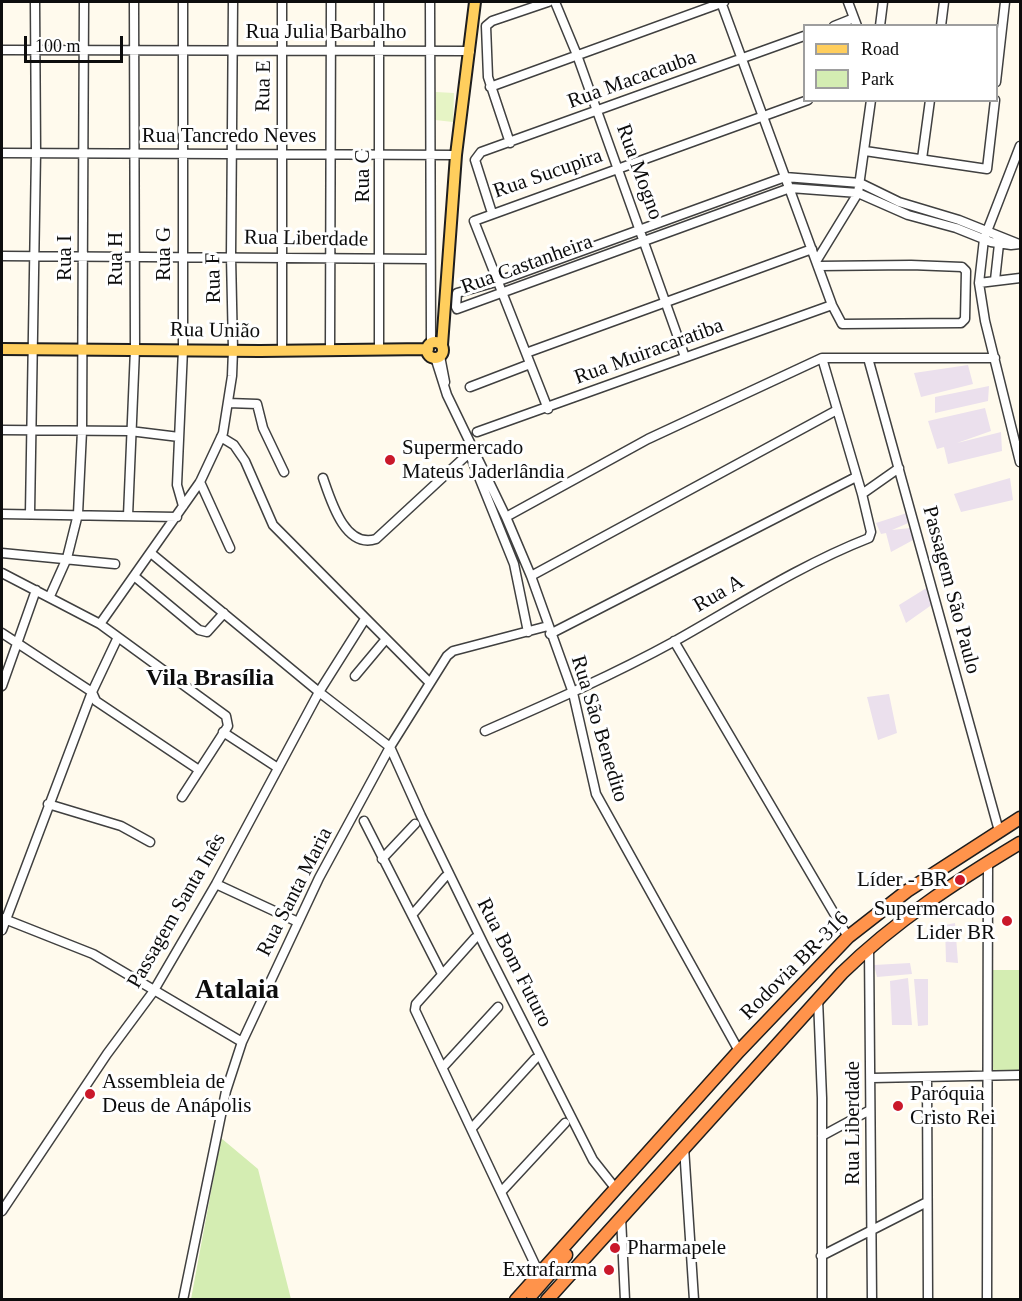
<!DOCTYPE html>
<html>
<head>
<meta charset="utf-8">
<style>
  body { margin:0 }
  #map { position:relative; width:1022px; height:1301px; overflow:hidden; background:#fffaed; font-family:Georgia,serif }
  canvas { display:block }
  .frame { position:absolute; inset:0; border:3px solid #0d0d0d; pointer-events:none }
  .legend { position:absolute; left:803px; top:24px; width:195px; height:78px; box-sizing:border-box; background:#fff; border:2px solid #9e9e9e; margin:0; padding:8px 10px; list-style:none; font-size:18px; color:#0d0d0d }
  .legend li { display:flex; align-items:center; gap:12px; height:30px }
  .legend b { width:30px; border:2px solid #9e9e9e }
  .scale { position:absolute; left:24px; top:36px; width:99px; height:27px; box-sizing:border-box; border:3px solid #0d0d0d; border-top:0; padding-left:8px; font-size:18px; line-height:21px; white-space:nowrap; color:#0d0d0d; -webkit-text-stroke:4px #fff; paint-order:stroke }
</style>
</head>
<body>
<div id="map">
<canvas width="1022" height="1301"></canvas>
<div class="frame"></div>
<ul class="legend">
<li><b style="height:8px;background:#ffce5d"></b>Road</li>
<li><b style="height:16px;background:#d4edb2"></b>Park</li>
</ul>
<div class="scale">100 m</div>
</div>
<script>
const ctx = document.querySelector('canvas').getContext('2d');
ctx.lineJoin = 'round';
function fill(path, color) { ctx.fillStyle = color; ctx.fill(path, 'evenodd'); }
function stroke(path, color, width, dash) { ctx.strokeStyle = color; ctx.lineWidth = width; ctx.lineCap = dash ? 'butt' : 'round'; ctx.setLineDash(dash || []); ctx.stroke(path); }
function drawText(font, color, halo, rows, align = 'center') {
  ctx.font = font + ' Georgia,serif'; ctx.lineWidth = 6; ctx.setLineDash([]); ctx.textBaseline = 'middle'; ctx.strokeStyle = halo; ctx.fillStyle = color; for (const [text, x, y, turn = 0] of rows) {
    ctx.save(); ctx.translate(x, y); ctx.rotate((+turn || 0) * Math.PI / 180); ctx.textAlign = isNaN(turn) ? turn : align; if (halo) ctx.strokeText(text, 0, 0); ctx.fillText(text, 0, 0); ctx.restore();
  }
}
const industrial = new Path2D(`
  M968 365 973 384 921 397 914 373Z
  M989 386 988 401 935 413V397Z
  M985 408 991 431 957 443 1001 432 1002 451 948 464 944 447 937 449 928 421Z
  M1010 478 1013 500 961 512 954 494Z
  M910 512 913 521 892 530 910 528 915 539 891 552 886 533 881 534 876 523Z
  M928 587 933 604 906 623 899 605Z
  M889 694 897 733 878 740 867 697Z
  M955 923 958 963 946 962 945 925Z
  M910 963 912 974 877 977 874 965Z
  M908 978 912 1025H892L890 981Z
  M914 979H928V1025L918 1026Z`);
const green = new Path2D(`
  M991 970H1020V1072L991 1073Z
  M221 1138 258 1169 291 1299H191Z`);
const pitch = new Path2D(`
  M436 92 454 93 453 122 435 120Z`);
const minor = new Path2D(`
  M183 2V349L177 485 183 506
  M379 2V350
  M430 2 431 343
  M555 2 577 55 685 357
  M721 2 832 305 842 324 961 323 965 319 966 271 962 267 911 265 819 266
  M848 2 857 26
  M834 26 854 18
  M880 26 883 2
  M941 26 944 2
  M2 50 470 51
  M996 82 1005 2
  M490 87 724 2
  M510 143 488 77 486 26 492 21 548 2
  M1020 146 984 239 979 283 985 321 1020 462
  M865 151 987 169 995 100
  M2 153 456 155
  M922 159 930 100
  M492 213 475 160 481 152 804 36
  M1019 244 959 220 899 202 860 183 785 177 496 282 457 293 456 307 457 309 790 188 858 193 908 215 956 228 991 242 1011 245 1020 244
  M2 256 429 259
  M817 260 858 193 871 100
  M995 280 999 244
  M979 283 1020 278
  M330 350 331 2
  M282 351V2
  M526 353 812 249
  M440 356 445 382
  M435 357 447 395 506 517 531 576 573 693 596 794 739 1051
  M868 358 999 831
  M470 387 530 364
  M228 403 257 404 263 428 284 472
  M548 409 474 221 808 100
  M2 430 130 431 179 437
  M477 432 832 305
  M221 437 234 445 245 461 273 525 428 681
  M468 450 514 564 528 632
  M323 478C331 501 345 549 376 539L468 454
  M200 482 230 548
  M862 494 899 468
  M30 513 36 153 35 2
  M2 514 177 517
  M128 516 135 349 134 2
  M506 517 648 439 822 358H995
  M2 553 115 564
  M152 554 319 692 390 747 421 816 484 945 593 1160 616 1189
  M2 573 100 624 226 716 228 726 182 797
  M134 576 199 630 207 632 224 613
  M531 576 837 410
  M50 596 67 558 78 514 82 431 84 2
  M100 624 200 482 223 433 232 376 233 350 231 256 233 2
  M2 633 92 692 96 701 199 770
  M550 634 856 477
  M674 641 848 937
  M355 676 386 639
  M2 686 36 590
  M485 731C549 703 613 675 675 641 739 605 800 565 869 538L871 532 862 494 822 358
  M223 732 278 768
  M48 804 121 826 150 842
  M364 821 442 974
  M382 859 415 824
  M216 884 298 922
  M412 915 445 877
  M2 918 93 954 242 1042
  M2 930 92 692 118 637
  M475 938 416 1004 415 1010 539 1273
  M869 947 872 1300
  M818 999 822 1098V1300
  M443 1067 498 1007
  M872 1078 1020 1075
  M927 1078 928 1300
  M472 1128 535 1059
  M822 1136 870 1110
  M684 1147 694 1300
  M502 1191 565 1123
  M2 1211 107 1054 153 992 216 884 319 692 365 619
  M621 1217 625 1300
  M821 1256 927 1202
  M183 1300 226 1091 242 1042 319 878 390 747 447 656 453 651 548 626
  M987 1300 988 862`);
const major = new Path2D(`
  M427 350a8 8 0 1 1 16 0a8 8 0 1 1-16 0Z
  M442 345 456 155 475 2
  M2 349 260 351 428 349`);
const highway = new Path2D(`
  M532 1294 566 1255
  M516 1300 739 1051 848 937 907 891 1020 818
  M547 1300 842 973C895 921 957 881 1020 843`);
const markers = [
  [390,460,6,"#ca182a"],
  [960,880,6,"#ca182a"],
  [1007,921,6,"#ca182a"],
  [90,1094,6,"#ca182a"],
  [898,1106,6,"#ca182a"],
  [615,1248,6,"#ca182a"],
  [609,1270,6,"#ca182a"]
];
const streetNames = [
  ["Rua Julia Barbalho",326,32],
  ["Rua Macacauba",632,80,-20],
  ["Rua E",264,86,-89],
  ["Rua Tancredo Neves",229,136],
  ["Rua Mogno",639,172,70],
  ["Rua Sucupira",548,174,-19],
  ["Rua C",363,176,-90],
  ["Rua Liberdade",306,239,1],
  ["Rua G",164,254,-90],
  ["Rua I",65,258,-90],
  ["Rua H",116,259,-90],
  ["Rua Castanheira",527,265,-20],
  ["Rua F",214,278,-91],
  ["Rua União",215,331,1],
  ["Rua Muiracaratiba",649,352,-20],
  ["Passagem São Paulo",951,590,75],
  ["Rua A",719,594,-30],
  ["Rua São Benedito",599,729,73],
  ["Rua Santa Maria",295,892,-63],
  ["Passagem Santa Inês",177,911,-60],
  ["Rua Bom Futuro",514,963,63],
  ["Rodovia BR-316",795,966,-45],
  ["Rua Liberdade",853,1123,-90]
];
const poiNames = [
  ["Supermercado",402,448],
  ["Mateus Jaderlândia",402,472],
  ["Líder - BR",948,880,"right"],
  ["Supermercado",995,909,"right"],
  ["Lider BR",995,933,"right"],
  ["Assembleia de",102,1082],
  ["Deus de Anápolis",102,1106],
  ["Paróquia",910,1094],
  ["Cristo Rei",910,1118],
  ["Pharmapele",627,1248],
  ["Extrafarma",597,1270,"right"]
];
const quarterNames = [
  ["Vila Brasília",210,679]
];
const districtNames = [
  ["Atalaia",237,991]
];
fill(industrial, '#ebe0ed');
fill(green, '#d4edb2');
fill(pitch, '#e6f4c5');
stroke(minor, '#404040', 11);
stroke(major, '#1e1e1e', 14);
stroke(highway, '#1e1e1e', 15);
stroke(minor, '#fff', 8);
stroke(major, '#ffce5d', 10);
stroke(highway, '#ff934b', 12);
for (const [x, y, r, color] of markers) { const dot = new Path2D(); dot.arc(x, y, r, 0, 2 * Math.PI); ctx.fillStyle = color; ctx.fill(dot); stroke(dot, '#fff', 2); }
drawText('21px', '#0d0d0d', '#fff', streetNames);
drawText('21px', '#0d0d0d', '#fff', poiNames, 'left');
drawText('bold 24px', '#0d0d0d', '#fff', quarterNames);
drawText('bold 27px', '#0d0d0d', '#fff', districtNames);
</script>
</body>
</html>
